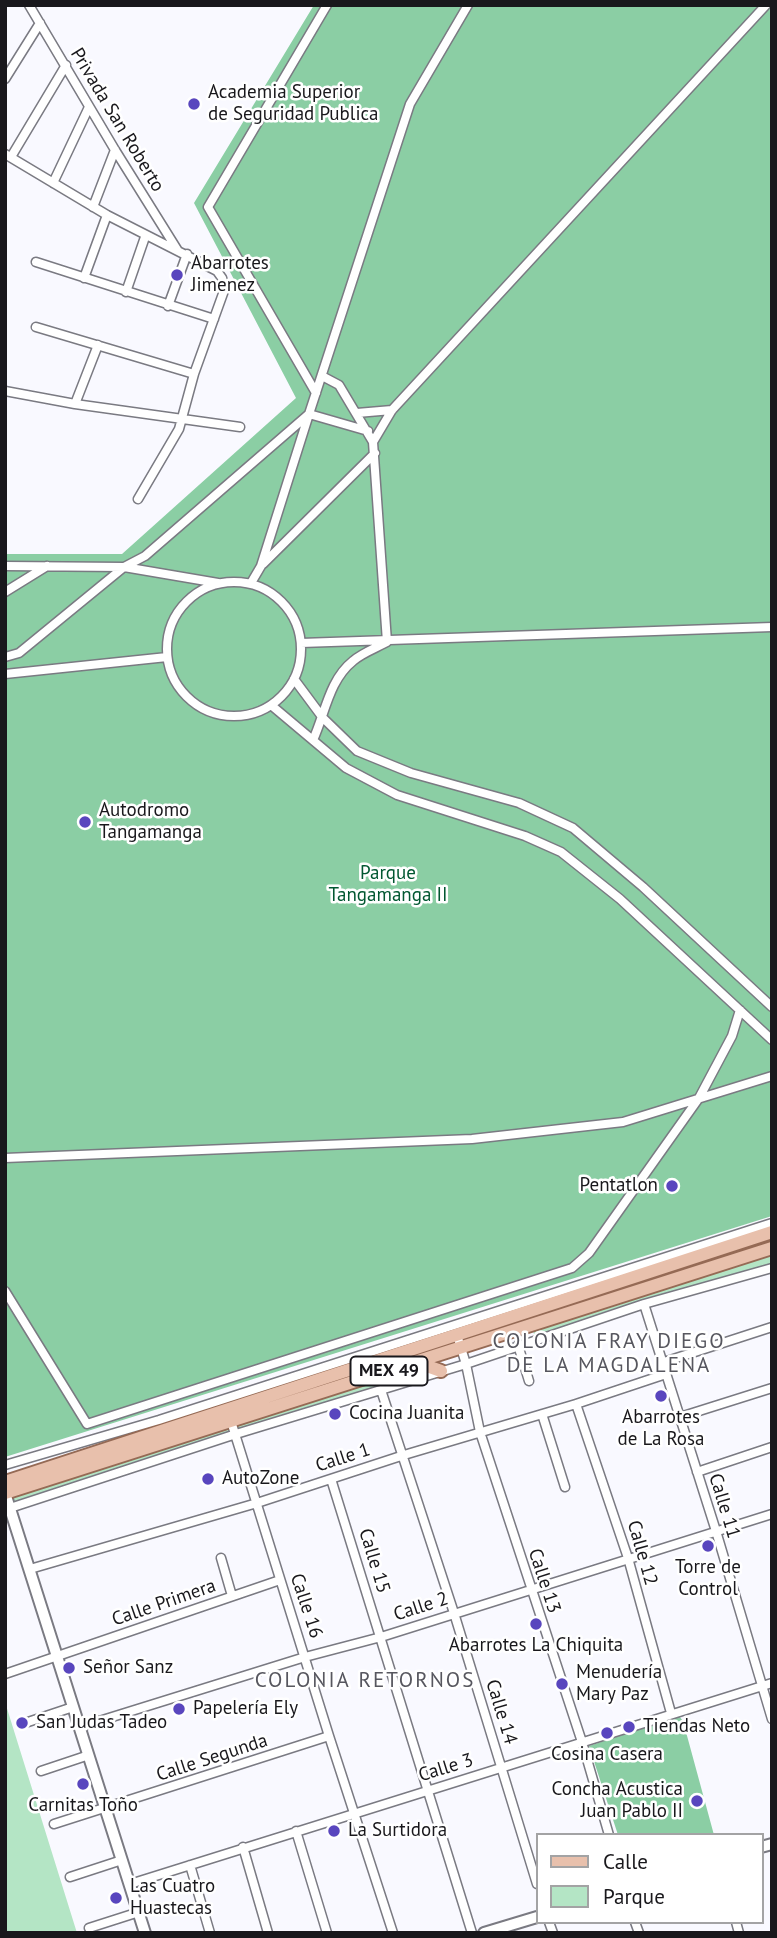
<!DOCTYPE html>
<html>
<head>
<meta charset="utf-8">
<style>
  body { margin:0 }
  #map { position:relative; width:777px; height:1938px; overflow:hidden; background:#f9f9ff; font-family:"PT Sans",sans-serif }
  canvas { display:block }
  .frame { position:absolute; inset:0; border:7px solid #19181c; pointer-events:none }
  .legend { position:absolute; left:536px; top:1833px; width:228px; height:91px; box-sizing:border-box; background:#fff; border:2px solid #a3a3a4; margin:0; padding:9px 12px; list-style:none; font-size:21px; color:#19181c }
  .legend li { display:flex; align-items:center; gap:14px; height:35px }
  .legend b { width:35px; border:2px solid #a3a3a4 }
</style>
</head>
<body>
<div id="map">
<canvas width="777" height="1938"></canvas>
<div class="frame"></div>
<ul class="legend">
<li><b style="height:9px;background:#e8c0ac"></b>Calle</li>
<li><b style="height:19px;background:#b4e5c5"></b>Parque</li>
</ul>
</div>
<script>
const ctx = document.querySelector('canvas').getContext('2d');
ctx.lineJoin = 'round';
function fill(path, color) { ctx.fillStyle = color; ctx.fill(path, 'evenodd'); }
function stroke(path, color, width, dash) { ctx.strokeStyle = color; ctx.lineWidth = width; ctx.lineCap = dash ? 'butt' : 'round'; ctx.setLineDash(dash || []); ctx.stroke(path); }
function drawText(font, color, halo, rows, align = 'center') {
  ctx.font = font + ' "PT Sans",sans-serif'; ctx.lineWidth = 5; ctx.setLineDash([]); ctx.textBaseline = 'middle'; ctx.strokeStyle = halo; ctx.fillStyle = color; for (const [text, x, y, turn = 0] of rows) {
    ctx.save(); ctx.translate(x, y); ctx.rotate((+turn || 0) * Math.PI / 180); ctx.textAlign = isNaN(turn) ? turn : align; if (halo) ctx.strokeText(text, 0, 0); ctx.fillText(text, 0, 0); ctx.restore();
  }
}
const green = new Path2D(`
  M769 1253 772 1264 535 1339 533 1330Z
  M418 1366 433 1371 13 1504 11 1496Z
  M5 1702 77 1933H5Z`);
const forest = new Path2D(`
  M314 5H772V1216L5 1457V554H122L296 398 194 203Z
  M679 1716 683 1721 714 1835H618L589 1746Z`);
const street = new Path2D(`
  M29 5 115 150 178 251
  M5 79 40 23
  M5 154 107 215 217 271 222 278 225 288 194 374 179 429 138 499
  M11 157 66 65
  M53 183 89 107
  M93 207 115 150
  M36 262 214 319
  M84 278 107 215
  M126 292 145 237
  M168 306 187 254
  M36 327 194 374
  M5 391 75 404 240 427
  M316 393 208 207 327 5
  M75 404 98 345
  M357 413 392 410
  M373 442 392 410 766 5
  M263 564 375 453
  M5 566 124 567 145 556 309 414 410 104 468 5
  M167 649a67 67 0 1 1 134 0a67 67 0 1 1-134 0Z
  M251 583 261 566 309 414 368 431
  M5 592 47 566
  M301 643 772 627
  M5 657 19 653 124 567 218 583
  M5 674 167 657
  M294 679 323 718 357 751 411 773 519 803 573 828 643 887 772 1007
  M271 705 346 768 397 795 525 836 561 852 620 899 772 1040
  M313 740C325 714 329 680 353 661 362 653 376 648 387 642L373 442 339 385 322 376
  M5 1158 472 1139 623 1122 772 1076
  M5 1291 87 1424 572 1268 589 1253 699 1098 732 1036 740 1010
  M644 1304 716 1531 772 1719
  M457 1335 466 1364 480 1432 582 1742 609 1835
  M518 1345 529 1381
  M664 1362 772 1327
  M381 1390 454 1613 537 1884
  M576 1404 628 1558 671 1713
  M542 1414 565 1487
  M680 1417 772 1388
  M230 1418 329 1736 393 1933
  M5 1465 159 1420 772 1223
  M697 1472 772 1447
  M331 1479 472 1933
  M10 1508 236 1434 466 1364 644 1304 772 1268
  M221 1558 232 1596
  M30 1569 257 1503 404 1455 576 1404 666 1374
  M5 1674 280 1580
  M22 1724 73 1707
  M80 1727 305 1657 381 1637 772 1514
  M41 1771 89 1755
  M54 1824 329 1736
  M296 1831 327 1933
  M243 1847 268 1933
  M190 1865 210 1933
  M70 1877 122 1860
  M130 1884 772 1683
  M549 1922 553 1933
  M635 1922 639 1933
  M736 1922 739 1933
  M89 1928 139 1912`);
const secondary = new Path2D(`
  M5 1493 145 1933
  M761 1847 772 1844
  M484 1933 537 1917`);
const primary = new Path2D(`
  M416 1362 441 1371
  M5 1482 772 1232
  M5 1493 772 1248`);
const markers = [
  [194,104,7,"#5946be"],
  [177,275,7,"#5946be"],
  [85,822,7,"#5946be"],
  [672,1186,7,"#5946be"],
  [661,1396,7,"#5946be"],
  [335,1414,7,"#5946be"],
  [208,1479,7,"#5946be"],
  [708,1546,7,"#5946be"],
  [536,1624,7,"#5946be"],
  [69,1668,7,"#5946be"],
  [562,1684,7,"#5946be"],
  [179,1709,7,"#5946be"],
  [22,1723,7,"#5946be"],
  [629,1727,7,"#5946be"],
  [607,1733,7,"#5946be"],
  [83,1784,7,"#5946be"],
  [697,1801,7,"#5946be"],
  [334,1831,7,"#5946be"],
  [116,1898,7,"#5946be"]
];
const shields = [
  [389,1371,77]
];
const shieldNames = [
  ["MEX 49",389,1371]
];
const poiNames = [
  ["Academia Superior",208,93],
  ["de Seguridad Publica",208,115],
  ["Abarrotes",191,264],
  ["Jimenez",191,286],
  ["Autodromo",99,811],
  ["Tangamanga",99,833],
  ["Pentatlon",658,1186,"right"],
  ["Cocina Juanita",349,1414],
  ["Abarrotes",661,1418,"center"],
  ["de La Rosa",661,1440,"center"],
  ["AutoZone",222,1479],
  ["Torre de",708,1568,"center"],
  ["Control",708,1590,"center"],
  ["Abarrotes La Chiquita",536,1646,"center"],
  ["Señor Sanz",83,1668],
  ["Menudería",576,1673],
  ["Mary Paz",576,1695],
  ["Papelería Ely",193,1709],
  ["San Judas Tadeo",36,1723],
  ["Tiendas Neto",643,1727],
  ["Cosina Casera",607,1755,"center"],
  ["Concha Acustica",683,1790,"right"],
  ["Juan Pablo II",683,1812,"right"],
  ["Carnitas Toño",83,1806,"center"],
  ["La Surtidora",348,1831],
  ["Las Cuatro",130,1887],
  ["Huastecas",130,1909]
];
const streetNames = [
  ["Privada San Roberto",117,120,59],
  ["Calle 1",343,1458,-18],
  ["Calle 11",724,1506,73],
  ["Calle 12",642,1553,74],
  ["Calle 15",374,1561,73],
  ["Calle 13",544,1581,72],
  ["Calle Primera",164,1603,-19],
  ["Calle 16",306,1606,72],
  ["Calle 2",421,1607,-18],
  ["Calle 14",501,1712,73],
  ["Calle Segunda",212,1758,-18],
  ["Calle 3",446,1768,-17]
];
const parkNames = [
  ["Parque",388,874],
  ["Tangamanga II",388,896]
];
const neighbourhoodNames = [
  ["COLONIA FRAY DIEGO",609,1342],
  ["DE LA MAGDALENA",609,1366],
  ["COLONIA RETORNOS",365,1681]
];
fill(green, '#b4e5c5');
fill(forest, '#8bcea4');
stroke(street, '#7a7a82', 11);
stroke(secondary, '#7a7a82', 14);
stroke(primary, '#956a55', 16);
stroke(street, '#fff', 8);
stroke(secondary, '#fff', 10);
stroke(primary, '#e8c0ac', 12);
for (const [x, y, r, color] of markers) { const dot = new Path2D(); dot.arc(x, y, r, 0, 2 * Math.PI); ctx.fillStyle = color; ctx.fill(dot); stroke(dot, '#fff', 2.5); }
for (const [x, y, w] of shields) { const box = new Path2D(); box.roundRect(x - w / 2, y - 14.5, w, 29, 5); ctx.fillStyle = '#fff'; ctx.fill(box); stroke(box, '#19181c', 2); }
drawText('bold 18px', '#19181c', null, shieldNames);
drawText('19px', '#19181c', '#fff', poiNames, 'left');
drawText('19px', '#19181c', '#fff', streetNames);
drawText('19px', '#015731', '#fff', parkNames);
ctx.letterSpacing = '2px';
drawText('21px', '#57575f', '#fff', neighbourhoodNames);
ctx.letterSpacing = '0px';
</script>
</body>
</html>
